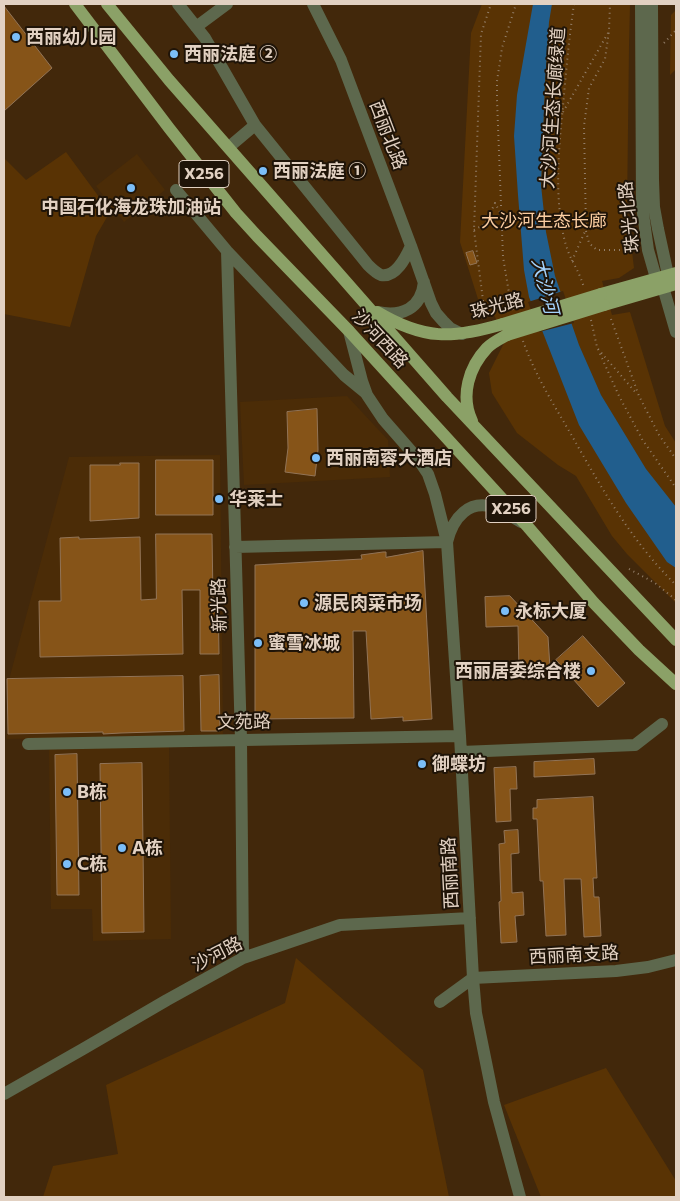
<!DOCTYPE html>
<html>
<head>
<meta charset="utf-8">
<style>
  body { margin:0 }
  #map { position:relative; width:680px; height:1201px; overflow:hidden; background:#42280b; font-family:Commissioner,sans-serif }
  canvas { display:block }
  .frame { position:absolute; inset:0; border:5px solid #e2d1c2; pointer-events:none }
</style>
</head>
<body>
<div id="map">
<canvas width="680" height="1201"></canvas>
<div class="frame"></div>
</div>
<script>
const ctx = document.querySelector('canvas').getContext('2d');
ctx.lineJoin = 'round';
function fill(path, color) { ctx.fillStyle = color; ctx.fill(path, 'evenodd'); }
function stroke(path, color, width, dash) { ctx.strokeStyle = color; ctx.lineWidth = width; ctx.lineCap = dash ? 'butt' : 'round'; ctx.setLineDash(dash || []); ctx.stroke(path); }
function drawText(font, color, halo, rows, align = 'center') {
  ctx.font = font + ' Commissioner,"Noto Sans SC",sans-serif'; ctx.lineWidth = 4; ctx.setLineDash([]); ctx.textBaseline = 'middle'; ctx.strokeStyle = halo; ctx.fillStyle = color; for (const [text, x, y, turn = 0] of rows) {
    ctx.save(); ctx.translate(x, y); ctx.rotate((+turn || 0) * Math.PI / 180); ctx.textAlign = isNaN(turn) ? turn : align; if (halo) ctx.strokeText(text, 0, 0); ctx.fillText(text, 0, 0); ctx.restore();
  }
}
const built = new Path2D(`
  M137 154 165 190 124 222 96 186Z
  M347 396 388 440 390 477 244 485 240 402Z
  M220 455 223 735 7 739V687L69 457Z
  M169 746 171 939 93 941 92 909H51L49 748Z`);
const green = new Path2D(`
  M482 4H630L629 46 627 211 634 268 619 278 602 281 612 315 630 312 665 426 676 443V603L627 554 612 536 576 476 558 465 517 433 492 393 489 373 506 339 493 313 483 315 460 242 471 33Z
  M676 10V69L670 75 671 15Z
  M66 152 110 212 96 236 70 327 4 314V158L26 180Z
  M296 958 423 1070 449 1197H43L53 1166 118 1154 106 1085 285 1003Z
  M606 1068 676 1181V1197H541L504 1105Z`);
const water = new Path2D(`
  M533 4H552L549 22 545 83 541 185 546 232 555 276 579 345 601 395 646 469 676 507V568L667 562 626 503 579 425 529 297 524 270 518 195 514 136 517 95Z`);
const pier = new Path2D(`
  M563 291 574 323 539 332 528 302Z`);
const building = new Path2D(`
  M4 6 52 68 4 111Z
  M473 251 477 263 470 265 466 253Z
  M317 409 318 450 315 476 285 472 288 448 287 412Z
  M156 460H213V515H156Z
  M120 463H139V518L90 521V465H120Z
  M156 534H212L213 599 218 598 219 654H200V590H182L183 654 40 657 39 601H61L60 538 79 537V539L140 537 141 600 156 599Z
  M423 551 432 719 403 721V717L371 719 366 631H353L354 718 255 719V565L362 559 361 555 383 552H386V557Z
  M510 596 548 637 550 668 519 670 518 626 486 627 485 597Z
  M583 636 625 683 598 707 556 660Z
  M219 675 220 731H201L200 676Z
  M183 676 184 731 121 733 103 734V732L8 734 7 679Z
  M77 754 79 895H57L55 755Z
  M594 759 595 774 534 777V762Z
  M142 763 144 932 102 933 100 764Z
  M516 767 517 789H510L511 821 496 822 494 768Z
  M593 797 597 878H593L594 897H599L601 936 584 937 581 879H564L566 935 546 936 543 881H540L537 819H533V808H537V800Z
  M518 830 519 853 511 854 512 893 523 892 524 915 515 916 517 942 501 943 499 902 501 901 499 844 505 843 504 831Z`);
const path = new Path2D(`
  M574 4C569 38 566 72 563 106 559 146 555 188 562 228 564 239 567 251 572 260 577 270 581 277 584 288
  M664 43 676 30
  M563 112 608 33
  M474 230 485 224 495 203 501 214
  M586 231 589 243 597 250H626L635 245
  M572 261 586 229 584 126 589 88 605 59 609 31 610 4
  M513 310 510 299 503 257 497 100V81L502 48 516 4
  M485 316 474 230 481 34 491 4
  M611 319 639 396 659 435 676 459
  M591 320 597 347 619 396 642 439 676 488
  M523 341C535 375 554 405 572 436 602 489 632 542 676 585
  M598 349 637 394
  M629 569 655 583 676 600`);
const minor = new Path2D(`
  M178 4 205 38 255 125 368 265C372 269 376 273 381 275 396 278 406 257 411 246
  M313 4 341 60 411 246 431 303 436 313 443 321 450 328 462 334
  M641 4 642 206 648 250 656 278 663 287 676 332
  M652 4 653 180 654 207 658 229 668 275 664 285
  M196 27 227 4
  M229 147 255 125
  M176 190 227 251 344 375 366 393
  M227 251 241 740 243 958
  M377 312C402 317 421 309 424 282
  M349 331 362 381 367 395 383 419 418 459 428 474 435 494 447 542 460 736 473 978 476 1013 494 1102 520 1197
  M447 542C453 518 469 498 496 508 505 512 513 517 521 522
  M235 547 447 542
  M28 744 460 736
  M461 752 635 745 662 724
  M440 1002 473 978 616 971 648 967 676 960
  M4 1094 83 1049 167 1000 243 958 340 925 470 918`);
const major = new Path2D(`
  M75 4 169 128 236 213 257 236 349 331 390 376 528 527 594 603 639 650 676 684
  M107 4 169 80 447 397 676 640
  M601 294 676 273
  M604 305 676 284
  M377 312C424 340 452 339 503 324
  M472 421C460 396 469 367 487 348 493 342 500 339 507 335`);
const majorBridge = new Path2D(`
  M503 324 601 294
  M507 335 604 305`);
const markers = [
  [16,37,5,"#7bbef8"],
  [174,54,5,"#7bbef8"],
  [263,171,5,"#7bbef8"],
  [131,188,5,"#7bbef8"],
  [316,458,5,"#7bbef8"],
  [219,499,5,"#7bbef8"],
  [304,603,5,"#7bbef8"],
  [505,611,5,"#7bbef8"],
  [258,643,5,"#7bbef8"],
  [591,671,5,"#7bbef8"],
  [422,764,5,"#7bbef8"],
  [67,792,5,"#7bbef8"],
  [122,848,5,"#7bbef8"],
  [67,864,5,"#7bbef8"]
];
const shields = [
  [204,174,50],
  [511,509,50]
];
const shieldNames = [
  ["X256",204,174],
  ["X256",511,509]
];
const poiNames = [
  ["西丽幼儿园",26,37],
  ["西丽法庭 ②",184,54],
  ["西丽法庭 ①",273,171],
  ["中国石化海龙珠加油站",131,207,"center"],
  ["西丽南蓉大酒店",326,458],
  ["华莱士",229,499],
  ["源民肉菜市场",314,603],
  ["永标大厦",515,611],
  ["蜜雪冰城",268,643],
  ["西丽居委综合楼",581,671,"right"],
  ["御蝶坊",432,764],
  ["B栋",77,792],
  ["A栋",132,848],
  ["C栋",77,864]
];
const streetNames = [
  ["大沙河生态长廊绿道",553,108,-86],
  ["西丽北路",388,135,69],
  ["珠光北路",629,217,-96],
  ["珠光路",497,306,-15],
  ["沙河西路",380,339,47],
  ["新光路",219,605,-92],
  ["文苑路",244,722,-1],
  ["西丽南路",450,873,-93],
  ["沙河路",217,954,-27],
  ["西丽南支路",574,955,-3]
];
const parkNames = [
  ["大沙河生态长廊",544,221]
];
const waterNames = [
  ["大沙河",545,286,76]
];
fill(built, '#4b2c07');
fill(green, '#593304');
fill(water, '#215e8d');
fill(pier, '#42280b');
fill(building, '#865418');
stroke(building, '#927457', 1);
stroke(path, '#937e68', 2, [1, 4]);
stroke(minor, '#5d684d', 12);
stroke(major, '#8ba167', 12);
stroke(majorBridge, '#8ba167', 12);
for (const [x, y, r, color] of markers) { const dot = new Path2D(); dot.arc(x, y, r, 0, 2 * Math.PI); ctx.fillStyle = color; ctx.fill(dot); stroke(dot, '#1f1408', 2); }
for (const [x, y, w] of shields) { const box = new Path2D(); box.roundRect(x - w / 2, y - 13.5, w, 27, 4); ctx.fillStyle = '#1f1408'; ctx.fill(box); stroke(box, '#e2d1c2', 1); }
drawText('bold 16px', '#e2d1c2', null, shieldNames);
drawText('bold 18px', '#e2d1c2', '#1f1408', poiNames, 'left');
drawText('18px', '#e2d1c2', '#1f1408', streetNames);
drawText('18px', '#fbcda1', '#1f1408', parkNames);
drawText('italic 19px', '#a4d3fd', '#1f1408', waterNames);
</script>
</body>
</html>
